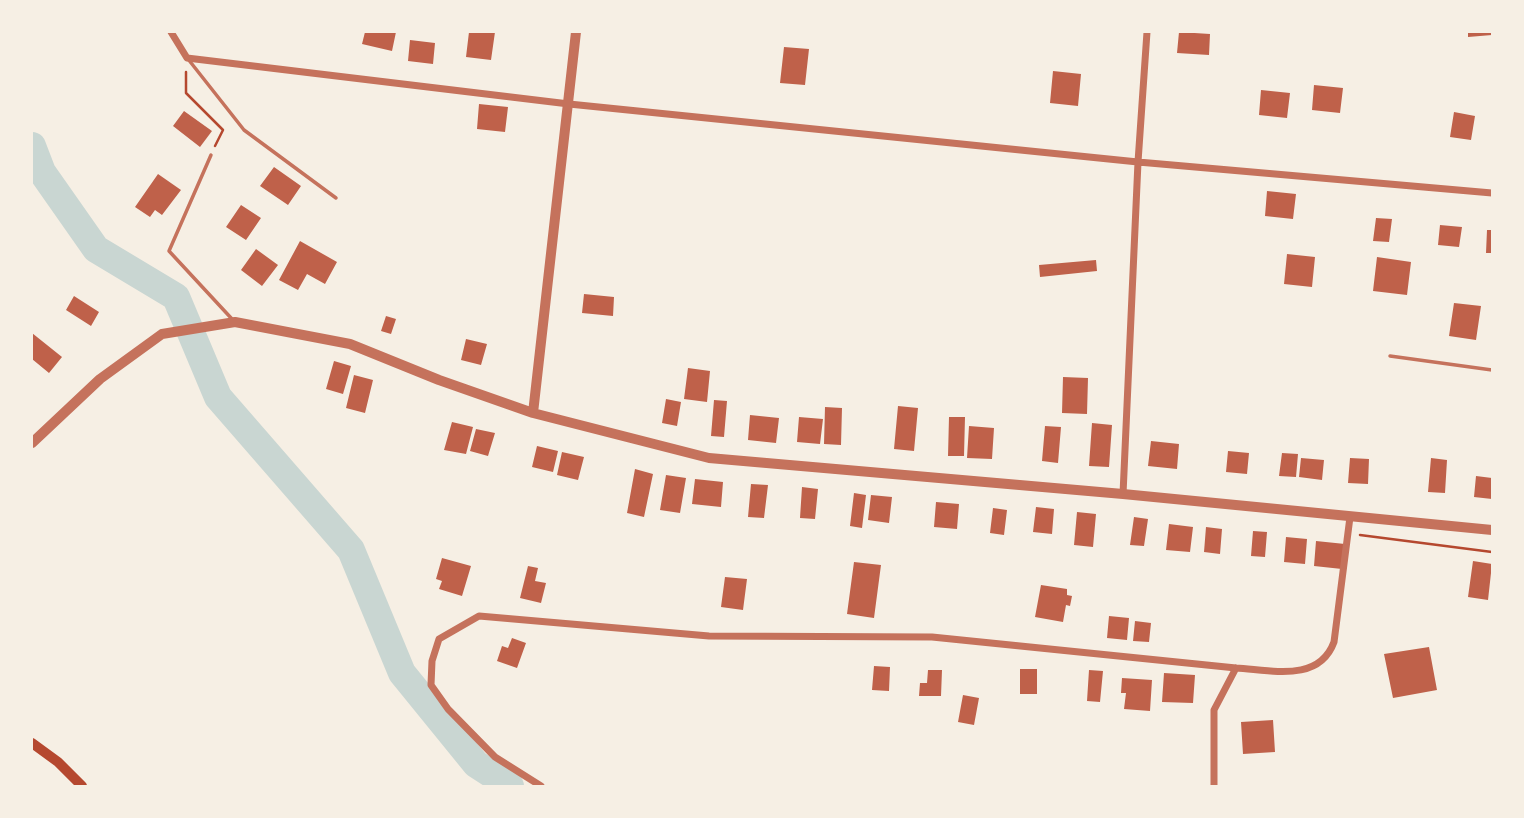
<!DOCTYPE html>
<html>
<head>
<meta charset="utf-8">
<style>
  body { margin:0 }
  #map { position:relative; width:1524px; height:818px; overflow:hidden; background:#f6efe4; font-family:"Sofia Sans Condensed",sans-serif }
  canvas { display:block }
  .frame { position:absolute; inset:0; border:33px solid #f6efe4; pointer-events:none }
</style>
</head>
<body>
<div id="map">
<canvas width="1524" height="818"></canvas>
<div class="frame"></div>
</div>
<script>
const ctx = document.querySelector('canvas').getContext('2d');
ctx.lineJoin = 'round';
function stroke(path, color, width, dash) { ctx.strokeStyle = color; ctx.lineWidth = width; ctx.lineCap = dash ? 'butt' : 'round'; ctx.setLineDash(dash || []); ctx.stroke(path); }
function fill(path, color) { ctx.fillStyle = color; ctx.fill(path, 'evenodd'); }
const river = new Path2D(`
  M32 146 42 172 96 249 176 297 218 397 351 550 402 673 476 764 510 786`);
const building = new Path2D(`
  M365 32H396L392 51 362 44Z
  M469 32H495L491 60 466 57Z
  M1179 32 1210 34 1209 55 1177 53Z
  M1468 32H1492V35L1468 37Z
  M410 40 435 43 433 64 408 61Z
  M784 47 809 49 805 85 780 83Z
  M1053 71 1081 74 1078 106 1050 103Z
  M1314 85 1343 88 1340 113 1312 110Z
  M1261 90 1290 93 1287 118 1259 115Z
  M479 104 508 107 505 132 477 129Z
  M184 111 212 131 200 147 173 126Z
  M1454 112 1475 116 1471 140 1450 137Z
  M274 167 301 186 288 205 260 186Z
  M158 174 181 190 162 215 155 210 150 217 135 207Z
  M1267 191 1296 194 1293 219 1265 216Z
  M241 205 261 218 246 240 226 227Z
  M1376 218 1392 219 1389 242 1373 241Z
  M1440 225 1462 227 1459 247 1438 245Z
  M1487 230H1492V253H1486Z
  M300 241 337 262 325 284 307 274 298 290 279 280Z
  M256 249 278 265 262 286 241 270Z
  M1287 254 1315 257 1312 287 1284 284Z
  M1377 257 1411 262 1407 295 1373 291Z
  M1096 260 1097 271 1040 277 1039 265Z
  M584 294 614 297 613 316 582 313Z
  M74 296 99 312 91 326 66 310Z
  M1454 303 1481 306 1476 340 1449 336Z
  M386 316 396 319 391 334 381 331Z
  M32 333 62 357 49 373 32 359Z
  M466 339 487 344 481 365 461 360Z
  M334 361 351 366 343 394 326 389Z
  M688 368 710 371 707 402 684 399Z
  M354 375 373 380 365 413 346 408Z
  M1063 377 1088 378 1087 414 1062 413Z
  M666 399 681 402 677 426 662 423Z
  M714 400 727 401 724 437 711 436Z
  M898 406 918 408 914 451 894 449Z
  M825 407 842 408 841 445 824 444Z
  M750 415 779 418 776 443 748 440Z
  M799 417 823 419 820 444 797 442Z
  M949 417H965L964 456H948Z
  M452 422 473 427 466 454 444 450Z
  M1092 423 1112 425 1109 467 1089 466Z
  M969 426 994 428 992 459 967 458Z
  M1045 426 1061 427 1058 463 1042 461Z
  M476 429 495 433 488 456 470 451Z
  M1151 441 1179 444 1177 469 1148 466Z
  M537 446 558 451 553 472 532 467Z
  M1228 451 1249 453 1247 474 1226 472Z
  M562 452 584 457 578 480 557 475Z
  M1282 453 1298 454 1296 477 1279 476Z
  M1301 458 1324 460 1322 480 1299 477Z
  M1350 458 1369 459 1368 484 1348 483Z
  M1431 458 1447 460 1445 493 1428 492Z
  M635 469 653 474 644 517 627 513Z
  M666 475 686 478 680 513 660 510Z
  M1476 476 1492 478V499L1474 497Z
  M695 479 723 482 721 507 692 504Z
  M751 484 768 485 764 518 748 517Z
  M802 487 818 489 815 519 800 518Z
  M854 493 866 495 862 528 850 526Z
  M871 495 892 497 889 523 868 520Z
  M936 502 959 504 957 529 934 527Z
  M1036 507 1054 509 1052 534 1033 532Z
  M993 508 1007 510 1004 535 990 533Z
  M1077 512 1096 514 1093 547 1074 545Z
  M1134 517 1148 519 1144 546 1130 545Z
  M1169 524 1193 527 1190 552 1166 550Z
  M1206 527 1222 529 1220 554 1204 552Z
  M1253 531 1267 532 1265 557 1251 556Z
  M1286 537 1307 539 1305 564 1284 562Z
  M1316 541 1345 544 1342 569 1314 566Z
  M442 558 471 566 462 596 439 589 442 581 436 579Z
  M1473 561 1492 564 1488 600 1468 597Z
  M854 562 881 565 874 618 847 614Z
  M528 566 538 568 535 581 546 583 541 603 520 598Z
  M725 577 747 579 743 610 721 607Z
  M1041 585 1067 589V595L1072 596 1070 606 1066 605 1063 622 1035 617Z
  M1109 616 1129 618 1127 640 1107 638Z
  M1135 621 1151 623 1149 642 1133 641Z
  M512 638 526 643 517 668 497 661 502 646 508 648Z
  M1429 647 1437 690 1393 698 1384 654Z
  M874 666 890 667 889 691 872 690Z
  M1020 669H1037V694H1020Z
  M928 670H942L941 696H919L920 683H927Z
  M1089 670 1103 671 1100 702 1087 701Z
  M1164 673 1195 675 1193 703 1162 702Z
  M1122 678 1152 680 1150 711 1124 709 1126 693H1121Z
  M963 695 979 698 974 725 958 722Z
  M1273 720 1275 752 1243 754 1241 722Z`);
const path = new Path2D(`
  M186 72V93L223 130 215 146
  M1360 535 1492 552`);
const service = new Path2D(`
  M188 59 244 130 336 198
  M211 155 169 251 232 319
  M1390 356 1492 370`);
const minor = new Path2D(`
  M171 32 187 58 569 104 1138 162 1492 193
  M1123 494 1138 162 1147 32
  M541 786 495 757 448 709 431 685 432 661 439 639 479 616 709 636 932 637 1236 668C1271 670 1319 683 1334 642L1350 517
  M1214 786V710L1236 668`);
const tertiary = new Path2D(`
  M533 413 576 32
  M32 443 100 379 162 334 235 322 350 344 439 380 533 413 709 458 1123 494 1492 530`);
const secondary = new Path2D(`
  M32 743 58 762 82 786`);
stroke(river, '#c9d6d2', 28);
fill(building, '#bf614a');
stroke(path, '#b5482f', 2.5);
stroke(service, '#c5725c', 3.5);
stroke(minor, '#c5725c', 7);
stroke(tertiary, '#c5725c', 10);
stroke(secondary, '#b5482f', 10);
</script>
</body>
</html>
